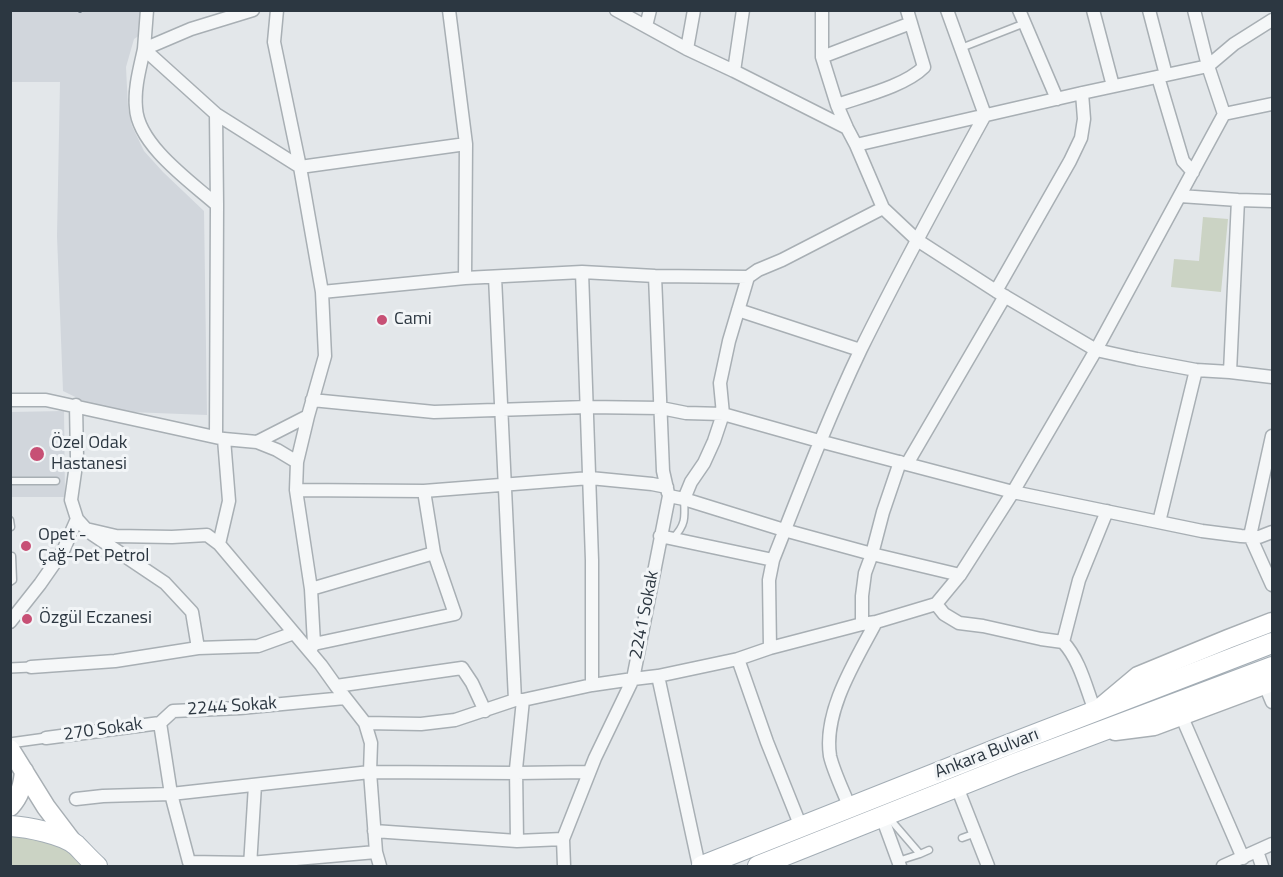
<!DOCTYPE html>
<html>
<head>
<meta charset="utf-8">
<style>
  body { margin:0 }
  #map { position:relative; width:1283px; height:877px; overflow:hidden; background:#e3e7ea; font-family:"Titillium Web",sans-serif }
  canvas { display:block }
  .frame { position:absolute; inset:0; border:12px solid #2c3741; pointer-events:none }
</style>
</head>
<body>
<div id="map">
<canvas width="1283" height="877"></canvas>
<div class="frame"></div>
</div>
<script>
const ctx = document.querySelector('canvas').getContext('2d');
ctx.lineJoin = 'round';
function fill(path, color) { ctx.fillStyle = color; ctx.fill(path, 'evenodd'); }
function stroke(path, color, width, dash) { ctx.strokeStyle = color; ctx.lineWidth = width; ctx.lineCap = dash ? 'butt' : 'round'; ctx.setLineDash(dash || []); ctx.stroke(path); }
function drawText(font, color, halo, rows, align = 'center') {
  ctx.font = font + ' "Titillium Web",sans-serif'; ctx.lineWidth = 6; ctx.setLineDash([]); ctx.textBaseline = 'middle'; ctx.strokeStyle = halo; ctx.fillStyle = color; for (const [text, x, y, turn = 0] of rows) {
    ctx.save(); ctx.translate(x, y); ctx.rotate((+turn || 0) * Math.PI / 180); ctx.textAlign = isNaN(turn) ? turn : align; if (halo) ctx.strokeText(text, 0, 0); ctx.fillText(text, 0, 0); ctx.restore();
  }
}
const built = new Path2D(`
  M10 11H153L151 28 134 39 126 67 128 108 132 126 144 151 163 172 204 211 207 415 104 411 63 391 57 236 60 82H11Z
  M64 411 65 497H11L10 412Z`);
const green = new Path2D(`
  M1203 217 1228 219 1221 292 1171 287 1174 259 1199 261Z
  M10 826 26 827 97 866H11Z`);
const service = new Path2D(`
  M961 48 1025 23
  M10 481H56
  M10 520 11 527
  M673 538C686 525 685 517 684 499
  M10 582 13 580 12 556
  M889 818 920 854 929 850
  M962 838 976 833
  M898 861 920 854`);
const pedestrian = new Path2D(`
  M10 668 31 667
  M10 743 46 738`);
const minor = new Path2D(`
  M147 10 144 49 191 29 253 10
  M449 10 466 144 465 278
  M616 10 687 49 734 71 847 128
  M822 10V57L837 105 847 128 856 145 883 208 917 240 996 291 1096 350 1137 359 1196 370 1230 372 1272 377
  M1019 10 1057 99
  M1093 10 1113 86
  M1149 10 1166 75
  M646 26 650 10
  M687 49 694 10
  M822 57 911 23
  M734 71 743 10
  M1158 77 1183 161 1193 172
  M837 105C863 96 905 86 924 67L907 10
  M216 114 217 205 216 437
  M1224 114 1272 104
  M856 145 1082 93 1208 66 1234 44 1272 20
  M1180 196 1238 200 1272 201
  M217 205C191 182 138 145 136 108 134 88 140 68 144 49L216 114 300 167 466 144
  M883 208 782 260 758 270 748 277 729 341 720 383 723 414 819 441 1013 492 1202 531 1241 536 1259 537 1272 532
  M582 272 592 560V685
  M655 276 663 471 668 493
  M495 277 515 700
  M996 291 1070 161 1081 138 1084 119 1082 93
  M322 292 465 278 582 272 655 276 748 277
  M738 310 860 350
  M1230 372 1238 200
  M10 400H46L224 439 257 442 308 416 325 356 322 292 300 167 274 42 277 10
  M76 405 77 458 71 500 77 519 86 529 116 536 172 537 207 535 219 544 321 665 336 686 365 723 421 724 455 720 515 700H523L592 685 633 679 669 496 684 499 691 482 704 463 714 441 723 414 686 413 661 408 587 407 434 412 312 400
  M308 416 297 462 296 490 311 589 314 644 311 649
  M1272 436 1250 536 1272 585
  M257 442 277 450 297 462
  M907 464 1005 296
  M296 490 424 491
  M684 499 784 530 872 554 960 575
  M1159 522 1196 370
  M92 534 165 583 192 612 198 648
  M660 536 773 560
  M219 544 229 501 224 439
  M311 589 434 553
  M936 604 944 614 959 623 983 626 1041 639 1063 642C1080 660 1086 688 1095 711
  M10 622 40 584 63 551 77 519
  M862 624V596L865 573 872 554 883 512 900 462
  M1063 642 1079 580 1107 511
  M314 644 455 614 434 553 424 491 590 478 652 484 667 487
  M770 648 769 580 773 560C801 489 828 418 861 349 900 270 942 193 985 115L947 10
  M738 659 767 742 801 827
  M31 667 115 661 198 648 258 646 294 633
  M658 676 699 866
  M1265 685 1272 702
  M336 686 462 668 472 683 485 711
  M345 698 240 708 173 711 160 723 171 794 189 862 250 863 376 852
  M1181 715 1243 858
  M365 723 371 743 370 772 376 852 380 866
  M46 738 160 723
  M957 787 988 866
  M76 799 103 796 171 794 370 772 516 773 589 772
  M850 808C844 793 833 770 830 756 823 711 856 660 876 622
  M882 817 900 866
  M374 831 517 841 563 839
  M517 841 516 769 523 700
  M1257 851 1262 866
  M250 866 255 785
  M564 866 563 839 595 758 633 679 658 676 738 659 770 648 862 624 876 622 936 604 960 575 1013 492 1096 350 1224 114 1208 66 1194 10
  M1223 866 1272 844`);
const secondary = new Path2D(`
  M1101 707 1138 676 1228 639 1272 622
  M1115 731 1154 726 1272 682
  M10 749 46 807 74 844
  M10 807C20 796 23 785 24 771`);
const primary = new Path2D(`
  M10 826C28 827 63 834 76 845 83 852 90 860 97 866
  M702 866 997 749 1272 643
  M758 866 1014 764 1272 667`);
const rail = new Path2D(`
  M80 10V14`);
const markers = [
  [382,320,6,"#c75075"],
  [37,454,8,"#c75075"],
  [26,546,6,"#c75075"],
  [27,619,6,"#c75075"]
];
const poiNames = [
  ["Cami",394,320],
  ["Özel Odak",51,444],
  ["Hastanesi",51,465],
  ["Opet -",38,536],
  ["Çağ-Pet Petrol",38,557],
  ["Özgül Eczanesi",39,619]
];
const streetNames = [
  ["2241 Sokak",645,615,-79],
  ["2244 Sokak",232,707,-4],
  ["270 Sokak",103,730,-8],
  ["Ankara Bulvarı",987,754,-21]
];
fill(built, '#d1d6dc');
fill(green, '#cbd3c4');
stroke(service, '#a8afb4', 9);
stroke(pedestrian, '#a8afb4', 12);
stroke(minor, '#a8afb4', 15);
stroke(secondary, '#a8afb4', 21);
stroke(primary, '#a3adb5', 22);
stroke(service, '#f5f7f8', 6);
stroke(pedestrian, '#f5f7f8', 9);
stroke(minor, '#f5f7f8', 12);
stroke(secondary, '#fff', 18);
stroke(primary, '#fff', 20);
stroke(rail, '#7d8993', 3, [3, 6]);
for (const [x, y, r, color] of markers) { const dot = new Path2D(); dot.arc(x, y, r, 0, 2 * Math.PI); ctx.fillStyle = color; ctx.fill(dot); stroke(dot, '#f2f5f7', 2); }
drawText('18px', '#2c3741', '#f2f5f7', poiNames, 'left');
drawText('18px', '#2c3741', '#f2f5f7', streetNames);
</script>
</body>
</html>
